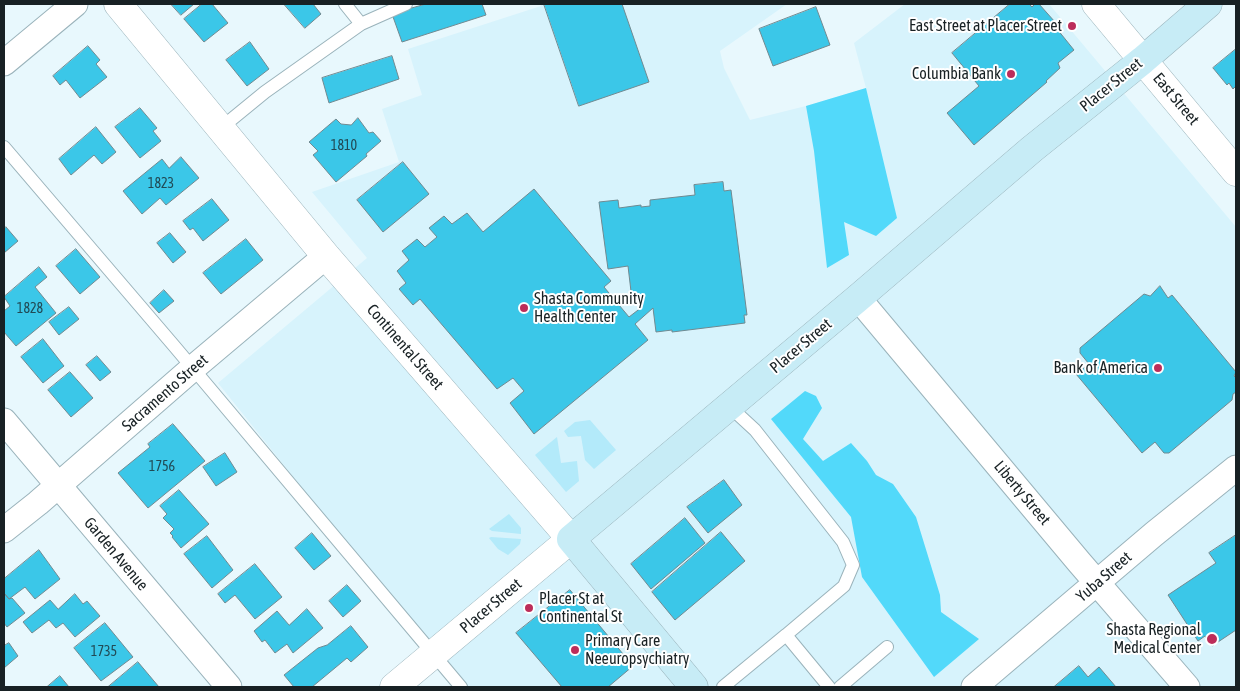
<!DOCTYPE html>
<html>
<head>
<meta charset="utf-8">
<style>
  body { margin:0 }
  #map { position:relative; width:1240px; height:691px; overflow:hidden; background:#e8f8fd; font-family:"Asap Condensed",sans-serif }
  canvas { display:block }
  .frame { position:absolute; inset:0; border:5px solid #182124; pointer-events:none }
</style>
</head>
<body>
<div id="map">
<canvas width="1240" height="691"></canvas>
<div class="frame"></div>
</div>
<script>
const ctx = document.querySelector('canvas').getContext('2d');
ctx.lineJoin = 'round';
function fill(path, color) { ctx.fillStyle = color; ctx.fill(path, 'evenodd'); }
function stroke(path, color, width, dash) { ctx.strokeStyle = color; ctx.lineWidth = width; ctx.lineCap = dash ? 'butt' : 'round'; ctx.setLineDash(dash || []); ctx.stroke(path); }
function drawText(font, color, halo, rows, align = 'center') {
  ctx.font = font + ' "Asap Condensed",sans-serif'; ctx.lineWidth = 4; ctx.setLineDash([]); ctx.textBaseline = 'middle'; ctx.strokeStyle = halo; ctx.fillStyle = color; for (const [text, x, y, turn = 0] of rows) {
    ctx.save(); ctx.translate(x, y); ctx.rotate((+turn || 0) * Math.PI / 180); ctx.textAlign = isNaN(turn) ? turn : align; if (halo) ctx.strokeText(text, 0, 0); ctx.fillText(text, 0, 0); ctx.restore();
  }
}
const built = new Path2D(`
  M537 4H787L720 51 724 68 750 120 806 106 866 88 854 43 905 4H1049L1236 227V687H466L327 519 218 383 367 258 312 192 399 162 382 109 422 95 408 49 541 6 540 4Z`);
const green = new Path2D(`
  M590 420 616 450 594 469 585 460 581 436 568 437 564 431 575 422Z
  M557 437 561 463 577 461 579 481 566 492 535 455Z
  M509 514 521 528V534L492 531 489 529Z
  M491 537 521 539 520 544 508 555 498 549 489 538Z`);
const forest = new Path2D(`
  M866 88 897 218 876 236 844 222 849 255 827 268 814 151 806 106Z
  M805 391 816 396 822 408 803 439 823 461 851 443 867 461 876 475 893 484 916 517 940 595 941 612 979 639 934 677 862 577 851 517 771 419Z`);
const building = new Path2D(`
  M171 4H194L181 15Z
  M202 4H212L228 23 204 42 184 19Z
  M284 4H313L321 14 305 28Z
  M426 4H482L486 15 402 42 392 14Z
  M544 4H622L649 82 579 106Z
  M1010 4H1029L1032 7 1035 4H1039L1055 22 1053 24 1074 50 1058 63 1060 68 1046 81 1047 82 974 145 947 113 979 86 952 53Z
  M816 7 830 45 773 66 759 29Z
  M250 42 269 69 247 86 226 60Z
  M88 46 100 60 96 64 107 77 80 98 66 80 60 85 53 76Z
  M1236 49V86L1233 89 1229 83 1227 85 1213 68Z
  M392 56 399 79 329 103 322 78Z
  M140 108 157 128 153 131 161 141 140 158 115 127Z
  M358 118 369 133 373 132 381 141 366 154 367 156 336 182 313 155 318 151 309 142 336 119 341 124 351 125Z
  M96 127 116 152 102 164 94 155 71 175 59 159Z
  M181 157 199 178 166 205 160 198 142 214 123 191 162 159 169 168Z
  M403 162 429 194 383 232 357 200Z
  M723 182 724 191 731 190 747 315H744L745 323 672 332V330L656 332 653 308 635 324 648 340 534 434 510 403 524 391 513 378 497 389 420 299 413 305 399 289 406 283 397 271 409 260 402 251 417 239 425 247 437 237 429 228 444 216 452 224 467 213 483 232 534 189 611 281 604 287 629 317 642 307 641 299 632 300 628 266 608 269 599 202 618 200 619 208 641 205V207L650 206V200L695 195 694 185Z
  M212 199 229 220 203 241 193 228 190 230 183 221Z
  M6 227 18 241 4 253V229Z
  M170 233 186 252 173 263 157 243Z
  M246 239 263 260 221 294 203 273Z
  M76 249 100 277 80 294 56 266Z
  M39 267 47 277 35 287 56 313 16 346 4 332V311L10 306 4 297Z
  M1160 286 1168 298 1172 295 1236 372 1234 376 1236 378V392L1233 394 1232 400 1169 453H1164L1155 442 1142 453 1076 374 1089 364 1080 353V348L1144 294 1150 296Z
  M164 290 174 301 159 313 150 303Z
  M69 307 79 319 59 335 49 322Z
  M43 339 64 366 43 383 21 357Z
  M97 356 111 372 100 381 86 365Z
  M70 372 93 398 71 417 48 390Z
  M173 424 205 461 148 508 118 473 150 447 148 444Z
  M225 453 237 472 216 486 203 467Z
  M724 480 742 505 708 533 687 507Z
  M179 490 209 524 181 548 172 537 173 536 170 533 174 529 163 518 167 514 160 506Z
  M685 518 705 543 651 589 631 564Z
  M721 532 745 561 675 620 652 592Z
  M312 533 331 556 314 570 295 548Z
  M1236 535V630L1212 646 1205 636 1198 641 1168 595 1216 563 1209 553Z
  M207 536 233 570 212 588 184 554Z
  M39 550 60 579 35 599 25 587 9 599 4 593V579Z
  M255 564 282 597 255 619 235 595 225 603 218 594Z
  M347 585 361 601 343 617 329 601Z
  M570 590 633 666 608 687H562L516 633Z
  M4 593 9 599 12 598 25 613 7 627 4 623Z
  M75 594 83 604 87 601 100 616 75 637 63 623 56 628 49 620 32 633 23 622 50 600 58 609Z
  M307 609 323 628 293 653 287 644 275 653 265 640 262 642 254 631 277 611 289 625Z
  M105 623 133 657 101 681 74 648Z
  M351 626 368 647 351 662 347 658 312 687H294L284 675 318 648 327 645Z
  M9 643 18 656 4 668V646Z
  M138 662 159 687H108Z
  M1079 666 1088 677 1099 667 1116 687H1054Z
  M60 676 69 687H47Z`);
const service = new Path2D(`
  M361 24 406 4
  M221 128 265 92 361 24 345 4
  M4 147 175 347 461 687
  M729 406 755 430 843 542 853 565 844 586 786 635
  M723 687 786 635 829 687
  M840 687 887 647`);
const minor = new Path2D(`
  M4 63 75 4
  M858 298 1079 562 1187 687
  M4 421 229 687
  M4 530 38 503 193 368 326 256
  M974 687 1154 534 1236 468`);
const tertiary = new Path2D(`
  M118 4 326 256 571 539 394 687
  M1096 4 1236 172`);
const secondary = new Path2D(`
  M694 687 571 539 858 298 1032 149 1143 60 1208 4`);
const markers = [
  [1072,26,5,"#bc2d5a"],
  [1011,74,5,"#bc2d5a"],
  [524,308,5,"#bc2d5a"],
  [1158,368,5,"#bc2d5a"],
  [529,608,5,"#bc2d5a"],
  [1212,639,6,"#bc2d5a"],
  [575,650,5,"#bc2d5a"]
];
const numberNames = [
  ["1810",344,146],
  ["1823",161,184],
  ["1828",30,309],
  ["1756",162,467],
  ["1735",104,652]
];
const poiNames = [
  ["East Street at Placer Street",1062,26],
  ["Columbia Bank",1001,74],
  ["Shasta Community",534,299,"left"],
  ["Health Center",534,317,"left"],
  ["Bank of America",1148,368],
  ["Placer St at",539,599,"left"],
  ["Continental St",539,617,"left"],
  ["Shasta Regional",1201,630],
  ["Medical Center",1201,648],
  ["Primary Care",585,641,"left"],
  ["Neeuropsychiatry",585,659,"left"]
];
const streetNames = [
  ["Placer Street",1111,85,-39],
  ["East Street",1176,99,50],
  ["Placer Street",801,346,-40],
  ["Continental Street",405,347,49],
  ["Sacramento Street",165,393,-41],
  ["Liberty Street",1022,493,50],
  ["Garden Avenue",116,554,50],
  ["Yuba Street",1104,577,-41],
  ["Placer Street",491,606,-40]
];
fill(built, '#d7f3fc');
fill(green, '#b3eafa');
fill(forest, '#52d9fa');
fill(building, '#3bc7e8');
stroke(building, '#718a91', 1);
stroke(service, '#9ab3bb', 14);
stroke(minor, '#9ab3bb', 27);
stroke(tertiary, '#9ab3bb', 29);
stroke(secondary, '#9ab3bb', 29);
stroke(service, '#fff', 12);
stroke(minor, '#fff', 25);
stroke(tertiary, '#fff', 28);
stroke(secondary, '#c7ecf6', 28);
for (const [x, y, r, color] of markers) { const dot = new Path2D(); dot.arc(x, y, r, 0, 2 * Math.PI); ctx.fillStyle = color; ctx.fill(dot); stroke(dot, '#fff', 2); }
drawText('14px', '#214a55', null, numberNames);
drawText('16px', '#182124', '#fff', poiNames, 'right');
drawText('16px', '#182124', '#fff', streetNames);
</script>
</body>
</html>
